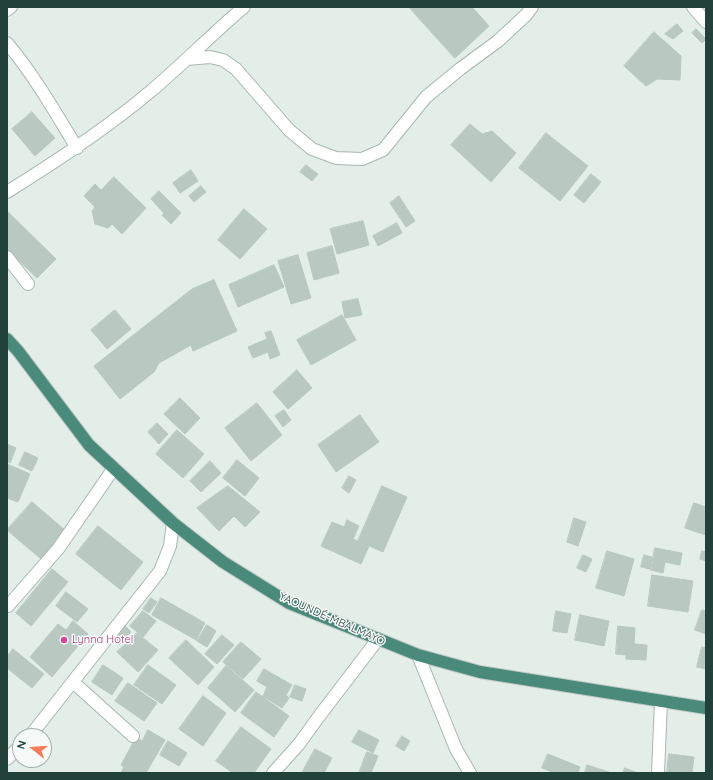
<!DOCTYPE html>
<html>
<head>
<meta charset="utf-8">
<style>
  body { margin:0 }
  #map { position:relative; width:713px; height:780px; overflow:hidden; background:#e4eee9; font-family:Quicksand,sans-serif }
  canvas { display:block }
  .frame { position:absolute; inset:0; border:8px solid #224138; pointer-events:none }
  .north { position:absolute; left:12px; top:728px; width:40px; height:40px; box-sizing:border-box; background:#f5faf8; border:1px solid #a1b0ab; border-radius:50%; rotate:287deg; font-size:11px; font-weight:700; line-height:16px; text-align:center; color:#224138 }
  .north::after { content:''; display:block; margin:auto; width:14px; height:18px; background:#f77c59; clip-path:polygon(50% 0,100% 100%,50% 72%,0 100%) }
</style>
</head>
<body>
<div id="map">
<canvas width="713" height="780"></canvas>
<div class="frame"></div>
<div class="north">N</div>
</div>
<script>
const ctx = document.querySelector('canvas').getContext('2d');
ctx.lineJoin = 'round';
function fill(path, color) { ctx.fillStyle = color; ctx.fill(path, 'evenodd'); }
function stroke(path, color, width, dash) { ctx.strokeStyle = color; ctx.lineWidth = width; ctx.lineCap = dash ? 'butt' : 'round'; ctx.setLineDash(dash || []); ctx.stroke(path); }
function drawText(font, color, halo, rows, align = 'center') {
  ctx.font = font + ' Quicksand,sans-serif'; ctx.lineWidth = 3; ctx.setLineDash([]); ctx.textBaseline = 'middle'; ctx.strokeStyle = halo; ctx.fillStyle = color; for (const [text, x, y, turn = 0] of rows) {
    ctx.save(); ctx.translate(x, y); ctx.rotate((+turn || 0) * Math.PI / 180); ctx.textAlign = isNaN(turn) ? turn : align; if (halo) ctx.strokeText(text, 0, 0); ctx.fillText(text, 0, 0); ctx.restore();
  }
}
const building = new Path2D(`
  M409 7H472L489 26 455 58Z
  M677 24 683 31 673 39 665 34Z
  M696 29 706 39 702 43 692 33Z
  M654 32 681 56 680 80 657 79 646 86 624 66Z
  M32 112 55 138 35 156 12 129Z
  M470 124 482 134 492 131 516 153 491 182 451 145Z
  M546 133 588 166 560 201 519 168Z
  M306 165 318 174 312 181 300 172Z
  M191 170 198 181 180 193 173 183Z
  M591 174 601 182 584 203 574 195Z
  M114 177 146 208 122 234 112 224 108 228 95 224 92 211 95 207 84 196 95 184 101 190Z
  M201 186 206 192 194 202 189 196Z
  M159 191 181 213 171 224 162 215 164 213 151 199Z
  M399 196 415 221 406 227 390 203Z
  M244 209 267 229 240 259 218 240Z
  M7 211 56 259 37 278 7 249Z
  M363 221 369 245 337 254 330 229Z
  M397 223 402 233 378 246 373 236Z
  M332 246 339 273 314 280 307 253Z
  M298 255 311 298 291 304 278 261Z
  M274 265 284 287 238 307 229 285Z
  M214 280 237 331 193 351 191 345 159 363 154 372 120 399 94 366 192 289Z
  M358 299 362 315 345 318 342 302Z
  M115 310 131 329 107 349 91 330Z
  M342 315 356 340 311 365 297 340Z
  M271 331 280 355 270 359 268 352 253 358 248 347 267 339 265 333Z
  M297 370 312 388 288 409 273 392Z
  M180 398 200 418 185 434 164 414Z
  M257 403 282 435 251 461 225 428Z
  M284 410 291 420 283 427 275 416Z
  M360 415 379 442 336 472 318 445Z
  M157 423 168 434 159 444 148 432Z
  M177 430 204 454 183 478 156 454Z
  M7 444 16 448 10 463 7 461Z
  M25 452 38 458 32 471 19 465Z
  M237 460 259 478 245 496 223 478Z
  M210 461 221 473 201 492 190 481Z
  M7 464 30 474 18 502 7 498Z
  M349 476 356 480 349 493 342 488Z
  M228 486 260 512 245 527 234 516 219 531 197 508Z
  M382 486 407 497 383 552 358 541Z
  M32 502 66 531 41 559 7 530Z
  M694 503 706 507V535L685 528Z
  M574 518 586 522 578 546 567 542Z
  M347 520 359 526 353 539 369 546 361 564 321 546 332 522 344 527Z
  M98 526 143 562 121 590 76 554Z
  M655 548 682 553 680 565 665 562 663 573 651 570Z
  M607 551 634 559 624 596 596 588Z
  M702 551 706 552V561L700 559Z
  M583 555 592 559 586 572 577 568Z
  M644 555 652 557 650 569 641 567Z
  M52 569 68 582 31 626 16 613Z
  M652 575 693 581 688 612 648 606Z
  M66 592 88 609 77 622 56 606Z
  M151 598 157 602 149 613 143 609Z
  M161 598 205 623 196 640 152 615Z
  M702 610 706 611V634L695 630Z
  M143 611 156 621 143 637 130 626Z
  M556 611 571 614 567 633 553 631Z
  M580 615 609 621 604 646 575 640Z
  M73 621 88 634 52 677 30 657 58 624 66 630Z
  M207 625 216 631 207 647 197 641Z
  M125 626 131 632 119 645 112 638Z
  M618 626 635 628 634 644 647 645 646 660 626 659V655L616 654Z
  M137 633 158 650 138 672 117 652Z
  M222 635 234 645 217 664 205 654Z
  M186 640 214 667 198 685 169 658Z
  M241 642 261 659 243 679 223 662Z
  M702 647 706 648V669L697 667Z
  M13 649 44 674 32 688 7 668V657Z
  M103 665 123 678 112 695 92 682Z
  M148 665 176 685 162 704 134 685Z
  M226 666 254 690 235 712 208 688Z
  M264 669 292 685 286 695 289 698 282 708 263 696 267 687 257 681Z
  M128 683 157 703 144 721 115 701Z
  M295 685 306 689 302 701 290 697Z
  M256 692 289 716 274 737 241 713Z
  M203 696 226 713 203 746 179 729Z
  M241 727 271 749 254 773H233L216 761Z
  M148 730 165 740 146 773H121L124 767 121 765 136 737 142 741Z
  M359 730 379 740 373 753 352 742Z
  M402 736 410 741 404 751 396 746Z
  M168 741 187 753 179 766 160 755Z
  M315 749 332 758 324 773H302Z
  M367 752 378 756 371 773H359Z
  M548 754 580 767 578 773H555L542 768Z
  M669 754 694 757 692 773H667Z
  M587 765 609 772V773H585Z
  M625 768 638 773H623Z`);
const minor = new Path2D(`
  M693 7 706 22
  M7 10 11 7
  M7 43C34 75 55 112 77 148
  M187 59 210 57 223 60 236 69 289 130 312 149 336 158 362 159 383 150 426 97 460 69 498 41 526 15 532 7
  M7 192C57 161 106 129 151 91 183 64 212 34 244 7
  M7 257 28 284
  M8 606 58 549 114 468
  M418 655 456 749 470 773
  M73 682 133 736
  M30 736 160 571 170 546 173 523
  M7 759 20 746
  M273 773 299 744 317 719 378 639
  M658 773 661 701`);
const trunk = new Path2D(`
  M7 339 18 351 89 445 173 523 223 562 289 603 418 655 480 672 706 708`);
const markers = [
  [64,640,4,"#d1479c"]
];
const streetNames = [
  ["YAOUNDÉ-MBALMAYO",332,619,24]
];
const hotelNames = [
  ["Lynna Hotel",72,640]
];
fill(building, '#b9c9c2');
stroke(building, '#b6c8c0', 1);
stroke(minor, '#a6b7b0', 14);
stroke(trunk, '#c1cac7', 14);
stroke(minor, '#fff', 12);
stroke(trunk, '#4a8a7a', 12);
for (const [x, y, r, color] of markers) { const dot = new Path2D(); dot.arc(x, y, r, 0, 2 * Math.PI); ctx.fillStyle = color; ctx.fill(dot); stroke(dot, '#f5faf8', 1.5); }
drawText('11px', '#224138', '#f5faf8', streetNames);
drawText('11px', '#b23c85', '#f5faf8', hotelNames, 'left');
</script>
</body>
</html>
